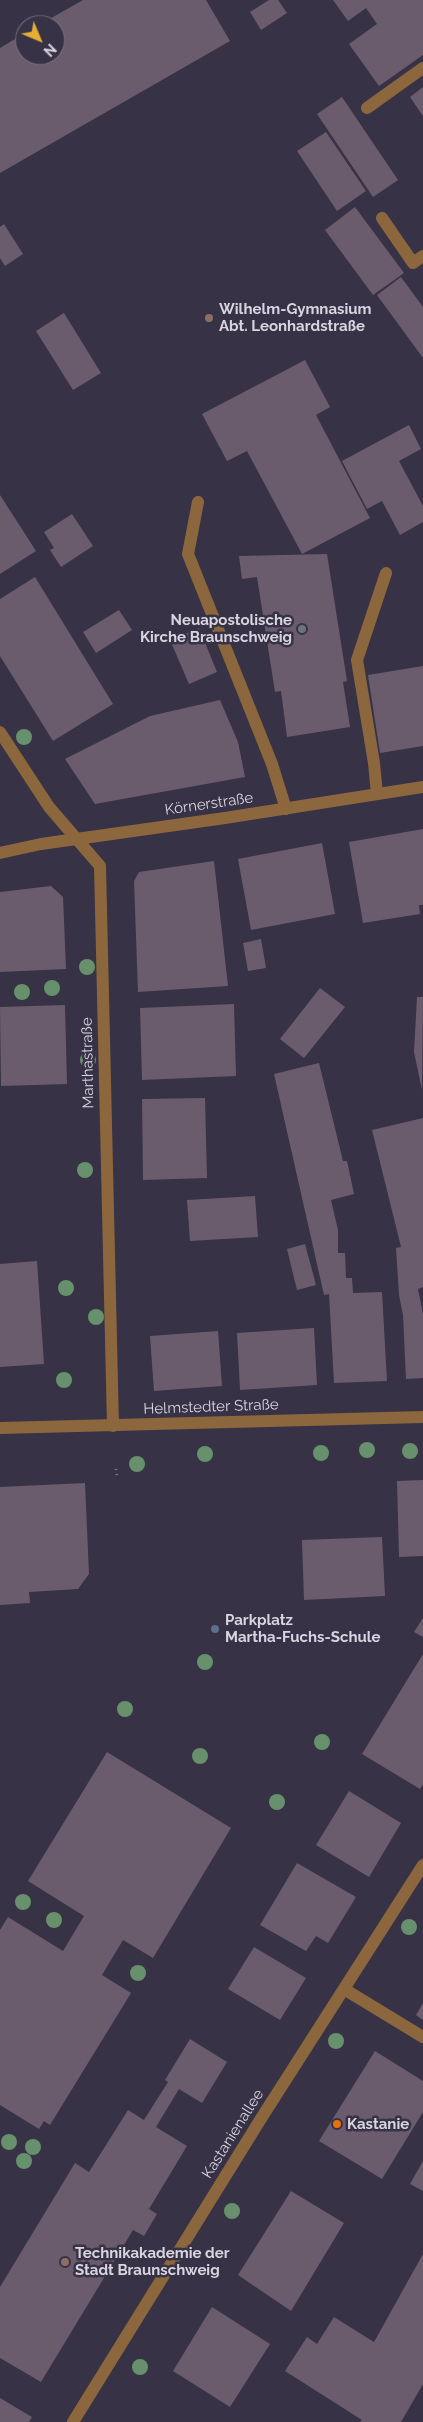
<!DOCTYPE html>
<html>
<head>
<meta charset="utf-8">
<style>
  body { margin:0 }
  #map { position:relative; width:423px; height:2422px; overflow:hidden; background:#373245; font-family:Raleway,sans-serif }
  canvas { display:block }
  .north { position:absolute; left:15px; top:15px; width:50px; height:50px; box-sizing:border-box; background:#373245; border:1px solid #777383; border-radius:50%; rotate:135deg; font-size:14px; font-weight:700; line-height:20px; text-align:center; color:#d8d5e1 }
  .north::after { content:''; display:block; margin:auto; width:18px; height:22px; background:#e4ad35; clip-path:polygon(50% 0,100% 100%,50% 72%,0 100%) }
</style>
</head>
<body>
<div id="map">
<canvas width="423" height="2422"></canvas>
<div class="north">N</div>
</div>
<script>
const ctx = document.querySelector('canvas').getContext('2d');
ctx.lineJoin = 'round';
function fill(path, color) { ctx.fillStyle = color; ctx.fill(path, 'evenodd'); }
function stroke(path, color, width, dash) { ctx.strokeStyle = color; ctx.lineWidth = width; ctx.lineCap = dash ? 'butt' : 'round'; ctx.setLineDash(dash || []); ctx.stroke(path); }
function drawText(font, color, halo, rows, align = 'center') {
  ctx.font = font + ' Raleway,sans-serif'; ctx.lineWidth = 5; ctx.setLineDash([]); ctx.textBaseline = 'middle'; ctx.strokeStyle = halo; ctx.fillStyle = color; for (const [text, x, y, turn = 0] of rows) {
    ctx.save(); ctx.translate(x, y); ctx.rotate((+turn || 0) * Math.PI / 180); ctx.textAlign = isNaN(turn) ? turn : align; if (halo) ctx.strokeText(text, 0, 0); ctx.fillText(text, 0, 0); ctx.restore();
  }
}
const building = new Path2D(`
  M83 0H206L230 41 0 173V48L25 33V55H55V25H39Z
  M269 0H278L287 13 261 30 250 12Z
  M333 0H423V55L379 86 349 44 377 24 366 8 348 21Z
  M423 87V116L410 97Z
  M342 97 398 180 373 197 317 114Z
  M326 132 366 191 337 211 297 151Z
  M355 207 404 273 373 295 325 230Z
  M4 224 23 254 5 266 0 258V227Z
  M401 277 423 307V358L377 295Z
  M64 313 101 373 73 390 36 331Z
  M305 360 330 407 316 415 370 518 302 554 247 451 227 461 202 414Z
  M409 425 421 449 399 461 423 506V522L400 535 382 501 367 509 342 461Z
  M0 495 36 551 0 574Z
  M72 514 93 546 61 567 50 550 54 548 44 532Z
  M327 554 347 681 343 682 350 727 287 737 281 691 275 692 257 577 242 579 239 556Z
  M35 577 113 704 53 741 0 656V599Z
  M119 610 132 630 96 653 83 632Z
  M199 628 217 672 189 684 170 640Z
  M423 666V746L380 753 368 675Z
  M220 700 238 742 245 777 95 804 65 759 150 716Z
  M423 829V905H419L420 914 363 923 349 842Z
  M322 843 335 914 251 930 238 859Z
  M214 861 228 986 138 992 134 881 139 872Z
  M51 886 63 897 66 969 0 972V892Z
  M261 939 266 968 248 971 243 943Z
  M320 988 345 1007 304 1058 280 1039Z
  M417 997H423L422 1090 414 1052Z
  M234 1004 236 1076 142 1080 140 1008Z
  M65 1005 67 1084 1 1086 0 1007Z
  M319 1063 343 1161H347L354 1194 331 1200 338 1230V1253H345L346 1278H352L353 1293 382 1292 387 1381 334 1383 329 1294 324 1295 274 1074Z
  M205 1098 207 1178 143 1180 142 1099Z
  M423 1118V1287L418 1289 423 1314V1378L406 1379 403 1315 399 1295 396 1248 401 1247 372 1130Z
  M255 1196 258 1237 190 1241 187 1200Z
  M305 1244 316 1285 297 1290 287 1249Z
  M37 1261 44 1364 0 1367V1264Z
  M314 1328 317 1385 240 1390 237 1333Z
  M218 1331 222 1386 154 1391 150 1336Z
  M423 1480V1556L399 1557 397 1481Z
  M85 1483 89 1574 78 1589 29 1592 30 1603 0 1605V1487Z
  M382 1537 385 1596 304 1600 302 1540Z
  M423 1618V1637L414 1632Z
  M423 1654V1784L420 1789 362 1754Z
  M107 1752 231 1828 153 1958 123 1940 102 1975 131 1993 50 2125 44 2121 39 2129 0 2105V1930L8 1917 63 1951 84 1916 28 1881Z
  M349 1791 401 1823 369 1877 316 1845Z
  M297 1863 356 1897 328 1943 316 1936 306 1951 260 1925Z
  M254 1947 306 1978 280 2020 228 1989Z
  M423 2003V2020L416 2015Z
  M190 2039 227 2062 202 2103 179 2089 156 2127 187 2146 149 2209 157 2214 144 2236 133 2230 41 2382 0 2358V2287L75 2163 89 2172 128 2110 144 2120 168 2082 165 2080Z
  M375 2051 423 2081V2112L382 2179 319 2141Z
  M423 2161V2191L410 2184Z
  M291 2191 344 2223 291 2311 238 2275Z
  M423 2254V2384L401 2422H360L362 2420 285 2371 307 2337 317 2344 334 2317 374 2342Z
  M212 2307 270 2344 230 2407 173 2371Z
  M0 2398 32 2417 29 2422H0Z`);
const path = new Path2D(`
  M116 1469 117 1477`);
const minor = new Path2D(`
  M367 108 423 68
  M382 218 413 263 423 256
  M198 502 188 554 272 764 286 809
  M0 732 49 807 100 866 113 1426
  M377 794 374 763 357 660 386 573
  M0 853 41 844 225 818 423 787
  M0 1428 423 1417
  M344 1989 423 2037
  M73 2422 262 2117 423 1865`);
const trees = [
  [24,737],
  [87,967],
  [52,988],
  [22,992],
  [88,1060],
  [85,1170],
  [66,1288],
  [96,1317],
  [64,1380],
  [367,1450],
  [410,1451],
  [321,1453],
  [205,1454],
  [137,1464],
  [205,1662],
  [125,1709],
  [322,1742],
  [200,1756],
  [277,1802],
  [23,1902],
  [54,1920],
  [409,1927],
  [138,1973],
  [336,2041],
  [9,2142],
  [33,2147],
  [24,2161],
  [232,2211],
  [140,2367]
];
const markers = [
  [209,318,5,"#8d6e63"],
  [302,629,5,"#6b7280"],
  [215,1629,5,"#5c6f8a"],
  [337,2124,5,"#e8710a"],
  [65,2262,5,"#8d6e63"]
];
const poiNames = [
  ["Wilhelm-Gymnasium",219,309],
  ["Abt. Leonhardstraße",219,326],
  ["Neuapostolische",292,620,"right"],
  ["Kirche Braunschweig",292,637,"right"],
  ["Parkplatz",225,1620],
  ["Martha-Fuchs-Schule",225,1637],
  ["Kastanie",347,2124],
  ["Technikakademie der",75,2253],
  ["Stadt Braunschweig",75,2270]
];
const streetNames = [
  ["Körnerstraße",209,804,-8],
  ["Marthastraße",88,1063,-91],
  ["Helmstedter Straße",211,1407,-2],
  ["Kastanienallee",233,2134,-58]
];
fill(building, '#6b5c6d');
stroke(path, '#817d8d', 3, [1, 4]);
stroke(minor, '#8c673e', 12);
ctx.fillStyle = '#67906d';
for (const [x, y] of trees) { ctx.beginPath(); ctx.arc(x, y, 8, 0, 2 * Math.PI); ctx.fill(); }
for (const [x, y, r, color] of markers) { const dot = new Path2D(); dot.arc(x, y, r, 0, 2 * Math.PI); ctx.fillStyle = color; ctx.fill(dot); stroke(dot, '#373245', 2); }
drawText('bold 15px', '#d8d5e1', '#373245', poiNames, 'left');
drawText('15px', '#d8d5e1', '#373245', streetNames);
</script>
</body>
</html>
